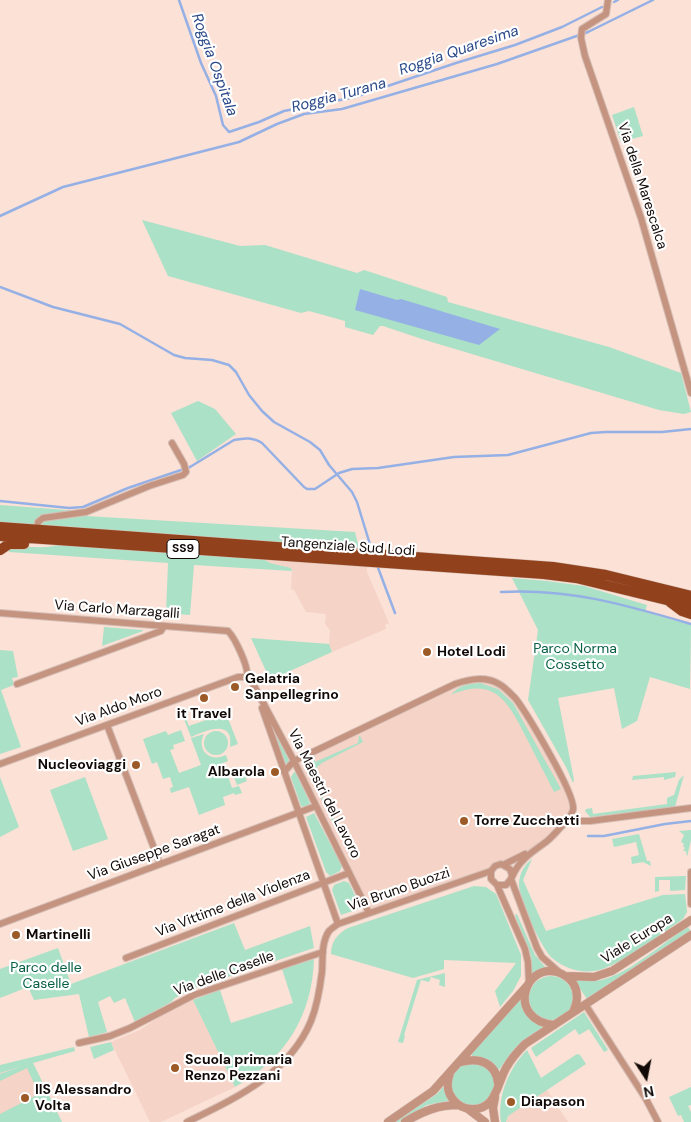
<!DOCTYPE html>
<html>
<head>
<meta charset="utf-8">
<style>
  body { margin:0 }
  #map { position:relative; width:691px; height:1122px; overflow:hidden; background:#fbe1d6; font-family:"DM Sans",sans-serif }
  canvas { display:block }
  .north { position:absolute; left:621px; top:1052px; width:50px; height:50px; -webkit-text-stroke:4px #fff; paint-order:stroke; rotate:169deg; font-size:14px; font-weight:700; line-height:20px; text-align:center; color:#110906 }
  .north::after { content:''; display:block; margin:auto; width:18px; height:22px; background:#110906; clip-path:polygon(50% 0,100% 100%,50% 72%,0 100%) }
</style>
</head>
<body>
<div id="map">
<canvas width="691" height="1122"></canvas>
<div class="north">N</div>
</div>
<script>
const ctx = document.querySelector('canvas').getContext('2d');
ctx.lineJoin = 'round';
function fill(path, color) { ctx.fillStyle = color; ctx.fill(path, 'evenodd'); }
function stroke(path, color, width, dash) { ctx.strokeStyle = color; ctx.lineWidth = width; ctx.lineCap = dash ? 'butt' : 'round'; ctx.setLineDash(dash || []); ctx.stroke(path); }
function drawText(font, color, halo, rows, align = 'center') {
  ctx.font = font + ' "DM Sans",sans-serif'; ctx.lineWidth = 4.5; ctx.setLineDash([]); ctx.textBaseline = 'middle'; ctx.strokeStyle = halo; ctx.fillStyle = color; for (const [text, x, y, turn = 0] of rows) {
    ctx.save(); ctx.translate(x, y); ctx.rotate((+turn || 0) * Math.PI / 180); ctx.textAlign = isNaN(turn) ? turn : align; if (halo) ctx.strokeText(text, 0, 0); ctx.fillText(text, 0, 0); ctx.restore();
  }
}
const built = new Path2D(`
  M263 559 367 566V572L389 623 385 625 386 629 332 652 329 644 330 630 325 624 326 614 306 612 294 590 291 589 292 571 291 568 270 563Z
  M487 680 507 691 543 743 572 801 570 815 547 840 530 851 489 871 370 911 295 762 454 685Z
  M193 1000 235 1087 161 1122H150L111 1042 140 1030 162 1015Z
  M33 1063 62 1122H0V1073Z
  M547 1090 568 1122H506L508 1116Z`);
const green = new Path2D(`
  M634 107 643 136 621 142 612 115Z
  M142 220 240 246 265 245 357 273 364 270 447 297 448 302 609 347 681 373 691 412 684 414 659 410 425 340 383 326H380L373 335 345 327V321L309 311 301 313 168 276Z
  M198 401 215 409 236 434 197 461 171 413Z
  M0 505 79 511 86 514V516L355 532 359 548 0 523Z
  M58 545 263 559 270 563 291 568 292 571 194 565 190 615 166 613 168 563 9 552V549C25 544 41 550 58 545Z
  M512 578 547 581 584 586 647 605 645 612 691 625 690 689 650 677 637 721 622 729 614 688 558 698 574 780 573 783 566 767 528 700 538 630Z
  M104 627 143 630V631L102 646Z
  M251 638 329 644 332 652 270 680Z
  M0 650 13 651 18 677 12 678 14 685 1 690 21 747 0 754Z
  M480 683 498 689 513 703 561 789 554 792C545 774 535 755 526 737 508 702 495 676 451 695 459 685 468 684 480 683Z
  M180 709 183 711 189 726 226 713 238 744 230 747C234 718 205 731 191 737Z
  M181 730 185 741 173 745 174 749 170 750 179 773 201 765 191 738 204 734C196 750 210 763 226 755L228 761 218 765 223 777 228 776 232 788 239 786 242 793 235 795 234 793 223 797 225 805 199 815 189 787 171 793 170 788 173 787 170 777 163 779 157 762 152 764 143 739 166 731 168 735Z
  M204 743a12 12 0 1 1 24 0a12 12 0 1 1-24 0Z
  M273 731H275L290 762 287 767Z
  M359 736H360L363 742 322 763C319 765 316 768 314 772 312 782 330 811 335 821L333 823 304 763 307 759 315 756V762L358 743Z
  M242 768 247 781 237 785 232 772Z
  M294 772 296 773 310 803 309 805 304 807 301 806 291 777Z
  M676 772 675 777 664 780V777L632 780 633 776Z
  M684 775 675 807 590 817 585 811 586 809 592 808 593 814 667 804V798L674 795 679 780Z
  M0 777 19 827 0 837Z
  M85 777 108 839 73 851 50 790Z
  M314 813 342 866 340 871 330 876 326 872 306 817Z
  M691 830V840L687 857 686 851H683L685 848 683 846 684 844 681 842 684 835 679 831Z
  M639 834 647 861H650L651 866 643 862 632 864 631 857 639 855 636 842 614 847 612 839Z
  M532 859 523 880 546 931 663 895 685 894 687 912 683 919C663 932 616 969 594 971 579 973 564 968 552 958 541 948 520 900 519 885 519 874 524 865 532 859Z
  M686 876 685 890 670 891V880H659V891L655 892V877Z
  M344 881 349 883 361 908 341 915 332 890 334 885Z
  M474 886 486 887 496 894 521 955V976L513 991 500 1007 495 991 516 963 444 960V969L413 978 331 954C331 942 337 934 348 928Z
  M517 914 535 955 546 968 532 974 531 956 515 915Z
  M234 923 245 950 310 926 314 948 198 987 175 998 171 1002 135 1022 125 998 114 1003 110 996 98 1002 107 1032 89 1037 79 994 34 1000 28 987 0 998V969L58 948 71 984Z
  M688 927 691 932 587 999 575 981C583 980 595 982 605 979 632 971 664 942 688 927Z
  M314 959C312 1017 285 1059 235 1087L193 1000 220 990 231 1023 293 1003 282 969Z
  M445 973V987L439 985 440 980 431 977 429 982 421 980 404 1035 405 1036 403 1043 398 1042 417 980Z
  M529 998a22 22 0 1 1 44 0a22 22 0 1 1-44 0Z
  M519 1000 522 1001C524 1015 532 1021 543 1027L516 1047 498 1071 484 1059 472 1056 471 1053Z
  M584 1012 608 1050 604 1052 589 1029 579 1035 575 1029 536 1057 531 1048Z
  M111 1042 114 1050 94 1059 90 1047Z
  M74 1047 75 1051 33 1063 62 1122H0V1114L39 1094 27 1068 0 1081V1074L22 1066 0 1073V1065Z
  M527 1050 541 1078 577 1054 580 1055 586 1064 508 1116 506 1122H501C497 1097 509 1068 527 1050Z
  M451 1084a22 22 0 1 1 44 0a22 22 0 1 1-44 0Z
  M444 1086 448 1101 427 1105 399 1122H395L437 1094Z
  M691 1087V1105L688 1106 691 1112V1122H684L681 1115 678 1116 669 1097Z`);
const water = new Path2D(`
  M360 289 397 300 401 299 500 329 479 345 355 310Z`);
const stream = new Path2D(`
  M179 0 201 63 216 96 223 125 229 132 259 122 284 111 355 97 456 63 515 45 562 27 602 7
  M614 2 618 0
  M0 216 63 187 239 142 277 124 304 114 342 109 497 64 588 32 653 0
  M0 287 53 307 120 324 174 355 185 358 212 360 229 365 236 372 249 395 262 411 274 422 310 442 320 450 329 465 352 492 357 502 372 551
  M0 501 69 508 83 507 128 488 190 467 234 440C244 438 253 437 262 443L304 487 307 489H315L339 473 352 469 378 468 454 457 508 455 591 433 606 432H662L691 429
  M377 565 395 613
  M501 592C569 588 626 605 691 624
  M588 836H604L665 824 691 821`);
const minor = new Path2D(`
  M608 0 606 14 582 29 581 38 585 56 641 218 691 393
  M37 530 38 522 43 518 86 512 149 486 183 475 186 472 184 464 172 443
  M0 613 228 631C235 638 249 667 247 677L251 680 294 761 369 913
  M17 684 161 631 164 626
  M262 708 338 924
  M107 725 160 864
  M0 764 238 677H247
  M284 772 294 761 455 684C470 679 485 676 499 684 506 688 511 694 516 699 527 714 577 796 573 810 571 817 566 821 562 826 557 831 552 837 546 842 532 852 519 860 512 877
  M566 821H590L691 808
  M503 865 525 854
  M691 872V904
  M511 879 506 885H497L491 879V871L495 866 501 864 510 869 512 875 511 879 537 948 542 957 559 972
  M497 885 525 949 528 962 529 983
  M0 924 316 806
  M126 958 349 873
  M585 1004 646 1099 658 1122
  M79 1043 110 1036 130 1028 194 995 323 952
  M187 1122C236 1098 289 1074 311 1021 317 1006 320 988 322 972 323 959 321 943 329 931 331 929 335 926 338 924L491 871`);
const tertiary = new Path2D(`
  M566 976 594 977 612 971 691 920
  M554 1025C507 1020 523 963 557 972 564 974 569 978 573 983 579 993 578 1002 573 1012
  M461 1062C479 1057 496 1063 498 1083
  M450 1073C447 1082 446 1090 452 1098 457 1105 464 1109 472 1109 496 1110 497 1084 506 1068 511 1059 518 1051 525 1044L691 935
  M495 1097 493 1108 495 1122
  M468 1109 485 1122
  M388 1122 433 1091 527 986
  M405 1122C423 1111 438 1105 459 1105`);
const trunk = new Path2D(`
  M0 527 553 567 606 575 691 596
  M0 536 544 574 576 578 691 606
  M0 550 9 544H24
  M670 602 682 611 691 614`);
const markers = [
  [427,652,5,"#9c5a27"],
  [235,687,5,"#9c5a27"],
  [204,698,5,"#9c5a27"],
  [136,765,5,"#9c5a27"],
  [275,772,5,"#9c5a27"],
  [464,821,5,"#9c5a27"],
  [16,935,5,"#9c5a27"],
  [175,1068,5,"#9c5a27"],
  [25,1098,5,"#9c5a27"],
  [511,1102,5,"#9c5a27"]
];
const shields = [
  [183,549,32]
];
const shieldNames = [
  ["SS9",183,549]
];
const streetNames = [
  ["Via della Marescalca",642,186,72],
  ["Tangenziale Sud Lodi",348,547,4],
  ["Via Carlo Marzagalli",117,610,4],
  ["Via Aldo Moro",119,707,-20],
  ["Via Maestri del Lavoro",324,794,63],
  ["Via Giuseppe Saragat",154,853,-20],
  ["Via Bruno Buozzi",399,890,-19],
  ["Via Vittime della Violenza",233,904,-21],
  ["Viale Europa",637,939,-32],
  ["Via delle Caselle",224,974,-20]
];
const parkNames = [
  ["Parco Norma",575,649],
  ["Cossetto",575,665],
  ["Parco delle",46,968],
  ["Caselle",46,984]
];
const poiNames = [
  ["Hotel Lodi",437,652],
  ["Gelatria",245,679],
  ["Sanpellegrino",245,695],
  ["it Travel",204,714,"center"],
  ["Nucleoviaggi",126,765,"right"],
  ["Albarola",265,772,"right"],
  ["Torre Zucchetti",474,821],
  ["Martinelli",26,935],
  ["Scuola primaria",185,1060],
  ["Renzo Pezzani",185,1076],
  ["IIS Alessandro",35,1090],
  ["Volta",35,1106],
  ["Diapason",521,1102]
];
const waterNames = [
  ["Roggia Quaresima",459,51,-19],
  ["Roggia Ospitala",214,65,70],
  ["Roggia Turana",339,96,-15]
];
fill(built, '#f5d3c6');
fill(green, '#aae1c7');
fill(water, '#95b0e5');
stroke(stream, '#95b0e5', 2.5);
stroke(minor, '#d6beb5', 8);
stroke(tertiary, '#d6beb5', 9);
stroke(trunk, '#d6beb5', 11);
stroke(minor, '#c49480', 6);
stroke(tertiary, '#c49480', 8);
stroke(trunk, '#91421c', 10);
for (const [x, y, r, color] of markers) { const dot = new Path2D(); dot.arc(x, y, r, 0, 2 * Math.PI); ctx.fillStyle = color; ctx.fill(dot); stroke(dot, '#fff', 2); }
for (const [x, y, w] of shields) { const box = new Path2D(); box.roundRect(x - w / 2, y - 9.5, w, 19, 4); ctx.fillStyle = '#fff'; ctx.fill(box); stroke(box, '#110906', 1); }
drawText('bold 12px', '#110906', null, shieldNames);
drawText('14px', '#110906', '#fff', streetNames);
drawText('14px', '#076044', '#fff', parkNames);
drawText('bold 14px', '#110906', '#fff', poiNames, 'left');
drawText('italic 15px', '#2a4989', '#fff', waterNames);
</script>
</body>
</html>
